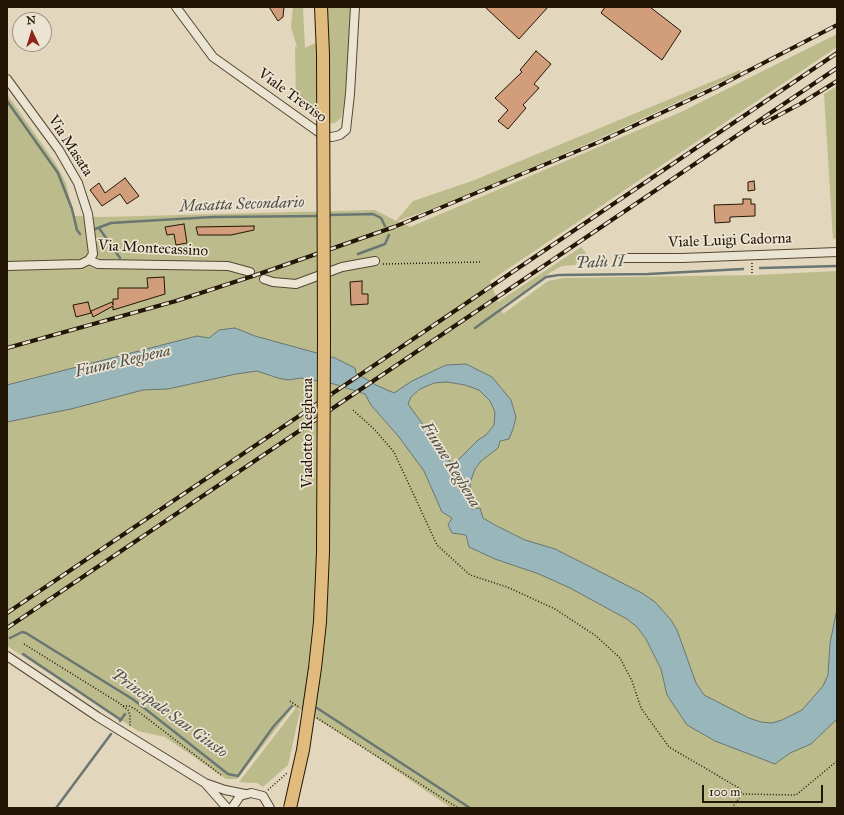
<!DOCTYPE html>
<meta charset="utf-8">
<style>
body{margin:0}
#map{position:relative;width:844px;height:815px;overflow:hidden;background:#e2d6bc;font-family:"IM FELL Great Primer",serif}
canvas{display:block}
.frame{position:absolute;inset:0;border:8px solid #241605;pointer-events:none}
.north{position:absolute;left:12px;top:12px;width:40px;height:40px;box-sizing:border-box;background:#ece4d3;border:1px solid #9c9281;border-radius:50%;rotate:356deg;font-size:11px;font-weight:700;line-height:16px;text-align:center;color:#241605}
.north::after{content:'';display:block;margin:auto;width:14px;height:18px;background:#8f2418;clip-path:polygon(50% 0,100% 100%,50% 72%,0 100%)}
.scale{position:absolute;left:702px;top:785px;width:121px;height:18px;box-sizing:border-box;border:2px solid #241605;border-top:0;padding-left:5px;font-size:12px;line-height:14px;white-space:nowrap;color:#241605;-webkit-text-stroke:3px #ece4d3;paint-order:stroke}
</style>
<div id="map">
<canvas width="844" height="815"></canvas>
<div class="frame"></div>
<div class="north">N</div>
<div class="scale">100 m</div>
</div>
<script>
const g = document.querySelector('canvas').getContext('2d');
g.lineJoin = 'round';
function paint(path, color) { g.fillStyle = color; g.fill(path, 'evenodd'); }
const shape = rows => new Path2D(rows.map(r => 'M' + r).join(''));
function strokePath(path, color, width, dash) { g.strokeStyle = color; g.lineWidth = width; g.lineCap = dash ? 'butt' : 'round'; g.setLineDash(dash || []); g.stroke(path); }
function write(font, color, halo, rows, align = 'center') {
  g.font = font + ' "IM FELL Great Primer",serif'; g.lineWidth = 3.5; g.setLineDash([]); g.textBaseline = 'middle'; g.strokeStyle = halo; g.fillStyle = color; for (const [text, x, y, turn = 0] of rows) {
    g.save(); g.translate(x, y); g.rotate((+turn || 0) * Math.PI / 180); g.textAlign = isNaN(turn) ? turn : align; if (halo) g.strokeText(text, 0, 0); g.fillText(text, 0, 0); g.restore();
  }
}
paint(shape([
 [293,7,303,7,305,48,326,38,328,7,351,7,345,100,341,118,335,123,324,124,296,105,295,47,297,47,291,27],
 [837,34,837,47,490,281,498,302,581,247,586,253,575,265,562,266,551,272,501,307,503,314,548,281,563,278,757,275,837,271,837,808,451,808,366,750,315,718,297,708,300,711,288,765,263,787,257,783,239,782,296,708,293,707,237,779,226,779,165,737,138,731,7,646,7,94,56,164,66,183,74,216,102,217,375,210,396,221,413,201,472,181,740,70,740,73,598,139,456,200,398,221,410,227,681,112],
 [837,86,837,238,833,239,824,94]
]), '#bcbb8b');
const water = shape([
 [235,328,255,336,335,358,355,368,356,373,376,385,394,393,412,381,446,365,466,364,492,377,511,400,516,417,513,429,509,439,500,441,498,448,481,461,475,469,470,483,472,509,480,508,483,518,495,525,525,540,555,549,642,593,655,602,671,620,677,630,696,683,704,695,749,718,761,722,772,723,782,720,802,710,823,686,828,675,830,643,837,609,837,719,811,744,790,753,775,764,715,741,687,725,667,695,661,669,646,639,637,627,627,619,570,588,539,574,495,559,469,547,466,535,452,533,448,525,452,518,442,512,424,471,399,437,371,405,365,394,334,384,301,378,288,380,278,378,257,371,236,374,168,389,143,390,71,409,7,422,7,385,197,336,209,338,219,330,235,328],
 [447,382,465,385,479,390,490,401,495,412,494,425,486,435,478,440,457,461,450,462,408,404,411,397,420,389,434,383,447,382]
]);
paint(water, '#99b6bb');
strokePath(water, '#6a7672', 1);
strokePath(shape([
 [7,101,58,173,72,209,77,230,80,234],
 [327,215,373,214,381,218,385,226],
 [99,228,120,258],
 [95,229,111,223,143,221,213,217,320,216],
 [358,254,385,244,389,235],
 [760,268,837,266],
 [475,328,546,277,559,275,648,274,743,269],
 [10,638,22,632,26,633,134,700,228,774,238,776,273,727,292,706],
 [23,654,121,720],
 [317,708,470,808],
 [120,721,125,714],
 [56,808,111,734]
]), '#6a7672', 2.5);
const building = shape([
 [269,7,284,7,283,17,278,21,269,7],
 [485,7,548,7,519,39,485,7],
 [605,7,650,7,681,31,662,60,601,13,605,7],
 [536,51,551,64,534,84,539,88,523,105,526,108,508,129,498,121,508,110,495,98,522,72,520,70,536,51],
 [125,178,139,196,127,204,120,194,102,206,90,190,99,183,105,193,125,178],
 [754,181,755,190,748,191,748,182,754,181],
 [743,199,751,199,751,204,755,204,755,216,730,217,730,222,715,223,714,205,743,204,743,199],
 [184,224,187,243,176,245,174,234,167,235,165,227,184,224],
 [254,226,254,230,231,235,198,235,196,227,254,226],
 [164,277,165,294,113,310,113,306,93,317,91,311,112,302,113,305,113,299,118,299,118,288,148,288,147,278,164,277],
 [362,281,362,294,368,294,368,304,351,305,350,282,362,281],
 [88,302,91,313,76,317,73,305,88,302]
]);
paint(building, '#d19d7b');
strokePath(building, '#241605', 1);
strokePath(shape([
 [250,272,264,279]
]), '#bcb097', 8, [8, 4]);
const minor = shape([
 [176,7,213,57,324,136,332,137,340,135,346,130,350,94,355,7],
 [7,79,59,150,78,183,88,214,93,254,89,260,81,264,7,266],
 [624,258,682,258,837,252],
 [89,260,98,264,228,266,250,272],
 [264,279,273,282,296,284,342,267,375,261],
 [7,656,98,717,205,783],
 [227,808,205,783,225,790,245,794],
 [232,808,240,796,251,793,263,796,270,808]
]);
const highway = shape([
 [321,7,323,54]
]);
strokePath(minor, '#544633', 10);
strokePath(highway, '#241605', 14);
strokePath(shape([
 [752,263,752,273],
 [383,264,482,262],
 [353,410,374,429,394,452,437,545,470,575,507,587,555,609,596,636,620,658,632,681,641,708,669,747,739,788,742,794],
 [24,644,119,703,128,710,130,715,130,727],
 [290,701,300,708],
 [123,706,129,706,135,709,221,775],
 [317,718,458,808],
 [268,790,287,773],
 [732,808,742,794,796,795,837,761]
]), '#241605', 1.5, [1, 2]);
strokePath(minor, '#ece4d3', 8);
strokePath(highway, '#e1bb7e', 12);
const rail = shape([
 [764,123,800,104,837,81],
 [7,348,176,301,253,276,394,227,599,142,717,87,837,25],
 [7,613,837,53],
 [7,628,837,68]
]);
strokePath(rail, '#241605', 4);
strokePath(rail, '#ece4d3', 2.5, [8]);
const highwayBridge = shape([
 [290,808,303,750,315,668,320,622,323,552,324,339,323,54]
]);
strokePath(highwayBridge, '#241605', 14, []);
strokePath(highwayBridge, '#e1bb7e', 12);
write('15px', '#241605', '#ece4d3', [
 ["Viale Treviso",292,96,36],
 ["Via Masata",70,146,57],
 ["Viale Luigi Cadorna",730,241,-2],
 ["Via Montecassino",153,249,3],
 ["Viadotto Reghena",308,433,-90]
]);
write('italic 16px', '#4d4e45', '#ece4d3', [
 ["Masatta Secondario",242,205,-2],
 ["Palù II",600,263,-2],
 ["Fiume Reghena",123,362,-13],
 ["Fiume Reghena",450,465,58],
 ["Principale San Giusto",169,714,36]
]);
</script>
